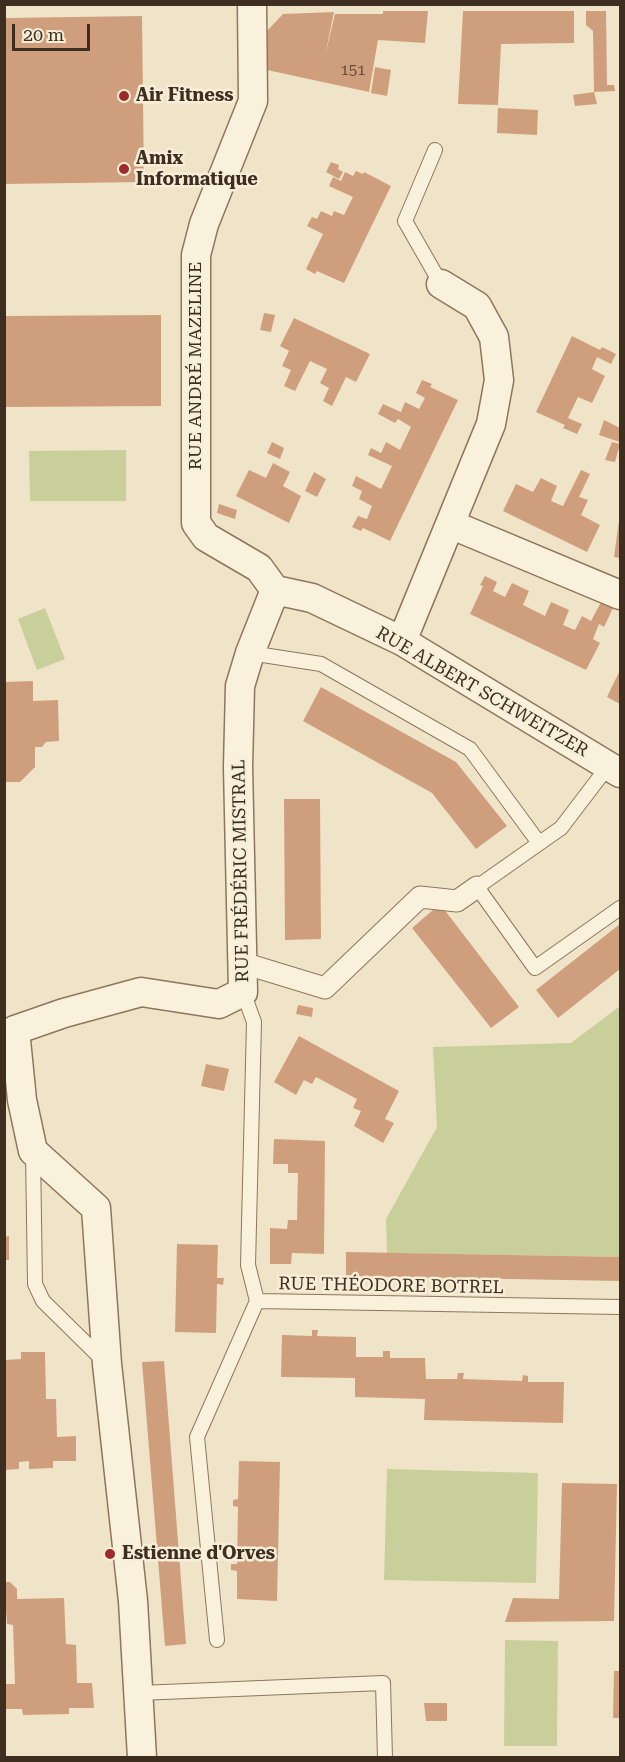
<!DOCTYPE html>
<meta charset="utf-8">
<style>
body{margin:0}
#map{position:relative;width:625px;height:1762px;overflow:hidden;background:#f0e4c8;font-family:"Roboto Serif",serif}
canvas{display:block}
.frame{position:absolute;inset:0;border:6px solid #3d2e20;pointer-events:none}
.scale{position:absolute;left:12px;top:24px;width:78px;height:27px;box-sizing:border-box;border:3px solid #3d2e20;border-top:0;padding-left:8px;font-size:18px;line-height:21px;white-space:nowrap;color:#3d2e20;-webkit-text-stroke:4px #f7eed8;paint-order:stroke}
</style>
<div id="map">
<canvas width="625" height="1762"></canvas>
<div class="frame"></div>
<div class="scale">20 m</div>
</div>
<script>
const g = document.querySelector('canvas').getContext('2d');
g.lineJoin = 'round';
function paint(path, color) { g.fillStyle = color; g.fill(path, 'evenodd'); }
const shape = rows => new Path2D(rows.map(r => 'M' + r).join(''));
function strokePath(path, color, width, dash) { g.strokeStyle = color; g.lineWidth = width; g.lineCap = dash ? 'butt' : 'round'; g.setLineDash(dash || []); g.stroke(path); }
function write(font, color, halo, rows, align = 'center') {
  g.font = font + ' "Roboto Serif",serif'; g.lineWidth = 5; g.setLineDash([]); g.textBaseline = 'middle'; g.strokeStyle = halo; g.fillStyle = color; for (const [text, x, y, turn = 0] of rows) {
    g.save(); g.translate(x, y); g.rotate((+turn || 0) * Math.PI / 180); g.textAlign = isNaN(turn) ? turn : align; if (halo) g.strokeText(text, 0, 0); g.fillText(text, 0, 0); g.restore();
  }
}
paint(shape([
 [126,450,126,501,30,501,29,451],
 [45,608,65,659,37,670,18,619],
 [620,1006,620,1257,387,1253,386,1219,437,1127,433,1047,571,1043],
 [387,1469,538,1473,536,1583,384,1580],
 [505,1640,558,1641,557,1746,504,1746]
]), '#c9cf9b');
paint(shape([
 [383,11,428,11,425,43,378,40,369,92,267,70,266,32,283,14,334,12,325,56,335,14,383,14],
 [463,11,574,11,574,43,501,44,498,105,458,104],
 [586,11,606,11,607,85,614,85,615,91,594,92,593,31,586,25],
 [142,16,144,182,4,184,4,18],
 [375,67,391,70,387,96,371,93],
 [594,92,597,104,575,106,573,95],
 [498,108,538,110,537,135,497,133],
 [331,162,339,165,338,169,343,172,339,179,326,172],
 [356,171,363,174,364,172,391,186,344,283,317,271,315,274,306,269,323,234,307,226,312,217,317,219,321,211,332,216,334,211,344,215,353,197,329,186,333,177,341,181,345,172,353,176],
 [264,313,275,315,271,332,260,330],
 [161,315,161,406,4,407,4,316],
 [294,318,370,354,356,382,346,377,332,406,323,401,329,388,320,383,327,369,310,361,295,391,284,386,291,370,282,366,289,351,280,346],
 [572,336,600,350,602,347,616,354,611,364,597,357,592,369,605,376,592,403,578,397,568,418,582,424,577,434,563,428,565,425,536,412],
 [422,380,432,384,430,387,458,400,390,541,363,528,361,531,352,527,358,516,367,519,372,506,359,499,362,491,352,486,356,476,381,489,392,466,368,455,371,448,381,453,386,442,400,450,411,427,398,419,395,423,378,414,383,404,401,412,405,402,419,409,425,398,416,393],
 [604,420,620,428,620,442,599,435],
 [272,442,284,448,280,459,267,453],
 [612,442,620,444,615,462,605,460],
 [273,463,290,472,283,486,301,496,289,523,236,496,249,470,266,478],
 [581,470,590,474,579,497,588,500,581,515,600,525,587,552,503,511,516,484,533,492,541,478,557,486,551,501,563,506],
 [314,472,326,479,317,497,305,491],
 [219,504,237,510,235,519,217,513],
 [619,521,620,521,620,558,614,557],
 [485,576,497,582,493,591,505,597,512,583,529,591,523,605,545,616,551,602,569,610,563,625,575,630,582,616,591,621,601,602,613,608,604,627,599,624,593,639,600,643,586,670,470,614,483,586,480,585],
 [620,670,620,704,607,697],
 [33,681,33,701,58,700,59,741,46,742,42,747,35,747,35,767,20,782,4,782,4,682],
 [321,687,456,762,507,826,476,849,432,793,303,721],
 [284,799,320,799,321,939,285,940],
 [440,904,519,1007,491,1028,412,928],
 [620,924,620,969,558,1018,536,990],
 [298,1005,313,1008,312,1017,296,1014],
 [299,1036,399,1091,385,1119,394,1123,383,1143,354,1126,361,1111,353,1108,357,1099,316,1077,312,1084,304,1080,296,1095,274,1082],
 [206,1064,229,1069,224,1091,201,1086],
 [274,1139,325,1141,324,1254,292,1253,291,1264,270,1264,270,1228,287,1229,288,1220,297,1220,298,1173,288,1173,288,1164,273,1164],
 [9,1236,9,1260,4,1260,4,1237],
 [177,1244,218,1245,217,1278,224,1278,223,1285,217,1284,216,1333,175,1332],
 [346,1252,620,1257,620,1281,346,1276],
 [312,1330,318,1330,317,1336,356,1337,356,1357,383,1357,383,1351,390,1351,390,1358,425,1358,426,1379,457,1379,458,1373,464,1373,463,1379,522,1381,523,1375,528,1376,528,1382,564,1382,563,1423,424,1420,425,1399,355,1397,355,1378,281,1377,282,1335,312,1336],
 [21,1352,45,1352,46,1399,56,1399,57,1437,76,1436,76,1461,53,1461,53,1468,29,1469,29,1461,19,1462,19,1469,4,1470,4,1360,21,1359],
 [164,1361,186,1644,165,1646,142,1362],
 [239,1461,280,1462,277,1601,237,1599,237,1571,231,1570,231,1564,237,1564,238,1507,233,1506,233,1500,238,1499],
 [562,1483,617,1484,614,1621,505,1622,513,1598,559,1599],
 [4,1582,10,1582,17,1589,17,1599,64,1598,66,1644,76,1645,77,1683,92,1683,94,1708,69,1708,69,1714,23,1715,22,1709,4,1709,4,1684,15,1684,13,1625,7,1624],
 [614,1671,620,1671,620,1718,613,1718],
 [424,1703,447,1703,447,1721,426,1721]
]), '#cf9f7d');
const service = shape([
 [435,150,405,221,441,284],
 [250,653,321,664,470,749,539,843],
 [609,765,561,828,477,887,535,968,620,908],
 [243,992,254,1022,248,1265,257,1301,620,1307],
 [33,1153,35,1284,43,1301,105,1362],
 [217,1640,197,1437,257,1301],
 [139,1693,383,1683,385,1758]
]);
const pedestrian = shape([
 [243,963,325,988,420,897,457,901,477,887]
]);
const minor = shape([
 [252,4,253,101,204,224,196,255,196,523,206,537,259,568,275,590],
 [450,524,620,595],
 [275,590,312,598,402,641,620,773],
 [402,641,491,424,499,380,494,337,477,306,441,284],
 [15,1030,22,1100,33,1151,96,1208,107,1364,133,1601,142,1758],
 [15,1030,64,1013,141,992,219,1004,243,992,238,767,240,686,250,653,275,590]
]);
strokePath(service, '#8d765c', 16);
strokePath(pedestrian, '#8d765c', 23);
strokePath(minor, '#8d765c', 31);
strokePath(service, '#faf1dc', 14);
strokePath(pedestrian, '#faf1dc', 21);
strokePath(minor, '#faf1dc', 28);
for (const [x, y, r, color] of [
 [124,96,6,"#9e2a2b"],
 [124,169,6,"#9e2a2b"],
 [110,1554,6,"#9e2a2b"]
]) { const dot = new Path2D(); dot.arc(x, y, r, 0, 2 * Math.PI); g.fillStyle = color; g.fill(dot); strokePath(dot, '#f7eed8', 2); }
write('15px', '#624a37', null, [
 ["151",353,71]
]);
write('bold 18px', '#3d2e20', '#f7eed8', [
 ["Air Fitness",136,96],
 ["Amix",136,159],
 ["Informatique",136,180],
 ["Estienne d'Orves",122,1554]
], 'left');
write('18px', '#3d2e20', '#f7eed8', [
 ["RUE ANDRÉ MAZELINE",196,366,-90],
 ["RUE ALBERT SCHWEITZER",482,692,30],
 ["RUE FRÉDÉRIC MISTRAL",241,871,-91],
 ["RUE THÉODORE BOTREL",391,1286,1]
]);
</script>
